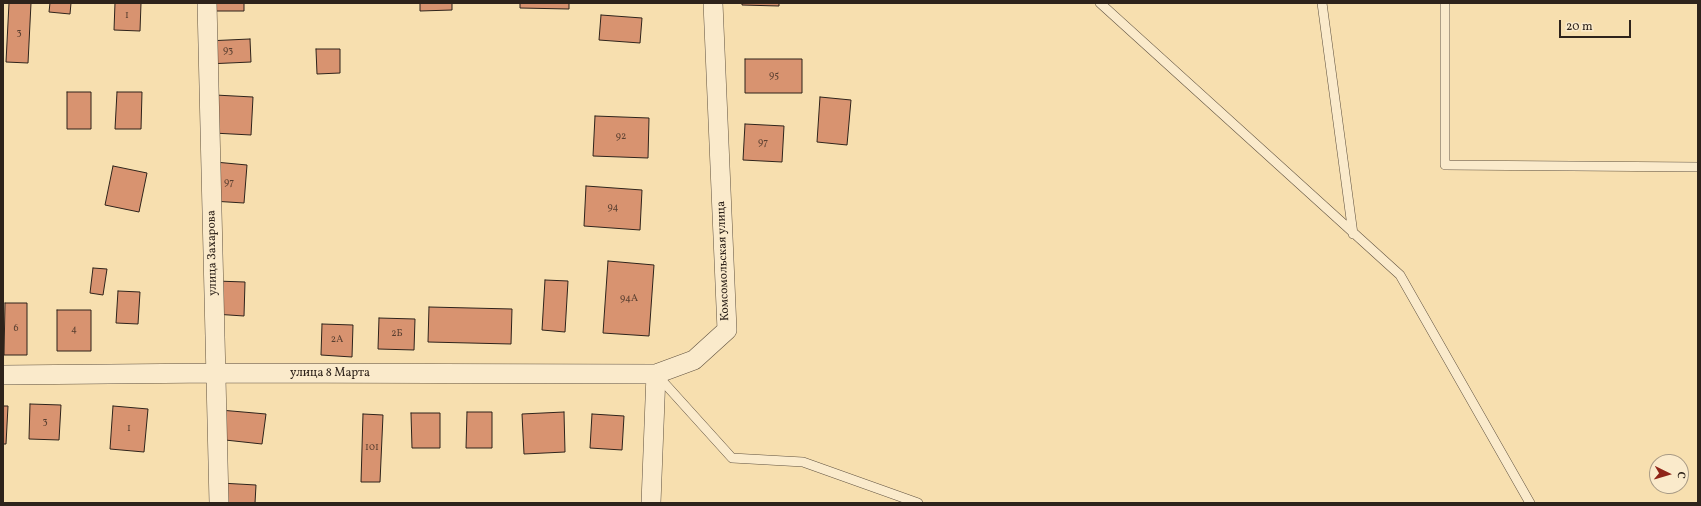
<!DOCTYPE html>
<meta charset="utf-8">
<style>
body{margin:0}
#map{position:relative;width:1701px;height:506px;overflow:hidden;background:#f7dfaf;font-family:Vollkorn,serif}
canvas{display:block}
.frame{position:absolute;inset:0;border:4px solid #2e231b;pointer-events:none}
.north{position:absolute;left:1649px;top:454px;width:40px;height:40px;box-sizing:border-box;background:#faeacb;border:1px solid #a89a85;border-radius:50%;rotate:95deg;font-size:11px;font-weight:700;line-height:16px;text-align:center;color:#2e231b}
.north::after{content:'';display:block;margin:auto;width:14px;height:18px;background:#8f2418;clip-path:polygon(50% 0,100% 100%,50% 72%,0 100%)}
.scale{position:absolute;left:1559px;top:20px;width:72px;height:18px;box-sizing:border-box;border:2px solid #2e231b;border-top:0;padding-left:5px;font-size:12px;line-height:14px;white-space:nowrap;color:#2e231b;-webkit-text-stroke:3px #faeacb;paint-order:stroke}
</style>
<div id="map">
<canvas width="1701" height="506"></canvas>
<div class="frame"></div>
<div class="north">С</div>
<div class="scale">20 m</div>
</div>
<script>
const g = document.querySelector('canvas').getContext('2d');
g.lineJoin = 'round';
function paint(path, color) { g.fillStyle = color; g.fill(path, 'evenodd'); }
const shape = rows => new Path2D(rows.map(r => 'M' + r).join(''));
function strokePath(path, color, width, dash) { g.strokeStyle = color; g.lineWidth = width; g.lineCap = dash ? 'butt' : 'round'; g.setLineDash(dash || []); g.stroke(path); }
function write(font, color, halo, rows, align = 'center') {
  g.font = font + ' Vollkorn,serif'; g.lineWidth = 4; g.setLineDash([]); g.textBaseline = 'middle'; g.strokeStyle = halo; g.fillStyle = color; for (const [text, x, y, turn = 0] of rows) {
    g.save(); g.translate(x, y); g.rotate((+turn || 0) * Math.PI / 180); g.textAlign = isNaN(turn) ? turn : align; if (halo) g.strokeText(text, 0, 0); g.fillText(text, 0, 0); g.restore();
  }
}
const building = shape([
 [9,3,31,3,28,63,6,62,9,3],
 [50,3,71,3,70,14,49,12,50,3],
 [115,3,141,3,140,31,114,30,115,3],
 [203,3,244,3,244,11,203,11,203,3],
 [420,3,452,3,452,10,420,11,420,3],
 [520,3,569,3,569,9,520,8,520,3],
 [742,3,779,3,779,6,742,5,742,3],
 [601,15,642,18,640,43,599,40,601,15],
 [250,39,251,62,207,64,206,41,250,39],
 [316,49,340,49,340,73,317,74,316,49],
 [745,59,802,59,802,93,745,93,745,59],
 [67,92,91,92,91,129,67,129,67,92],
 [117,92,142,92,141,129,115,129,117,92],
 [215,95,253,97,251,135,213,133,215,95],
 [820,97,851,100,847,145,817,142,820,97],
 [595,116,649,118,648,158,593,156,595,116],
 [745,124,784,126,782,162,743,160,745,124],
 [215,162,247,165,244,203,212,201,215,162],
 [113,166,147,173,139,212,105,205,113,166],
 [586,186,642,190,640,230,584,226,586,186],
 [608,261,654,265,649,336,603,333,608,261],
 [93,268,107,269,103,295,90,293,93,268],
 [545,280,568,281,565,332,542,330,545,280],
 [216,281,245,282,244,316,214,314,216,281],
 [118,291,140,292,138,324,116,323,118,291],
 [5,303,27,303,27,355,4,355,5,303],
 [429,307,512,309,511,344,428,342,429,307],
 [57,310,91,310,91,351,57,351,57,310],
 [379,318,415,319,414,350,378,349,379,318],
 [322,324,353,325,352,357,321,355,322,324],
 [30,404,61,405,59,440,29,439,30,404],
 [3,406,8,406,6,444,3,444,3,406],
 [113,406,148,409,144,452,110,449,113,406],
 [220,410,266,414,262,444,216,439,220,410],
 [467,412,492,412,492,448,466,448,467,412],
 [564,412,565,452,524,454,522,414,564,412],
 [411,413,440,413,440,448,412,448,411,413],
 [363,414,383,415,380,482,361,482,363,414],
 [592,414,624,416,622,450,590,448,592,414],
 [220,483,256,485,255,503,219,503,220,483]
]);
paint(building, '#d89370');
strokePath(building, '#2e231b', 1);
const lane = shape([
 [1100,3,1400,275,1530,503],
 [1322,3,1353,234],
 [1445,3,1445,165,1698,167],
 [657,375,732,458,803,462,918,503]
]);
const street = shape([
 [207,3,219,503],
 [3,375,216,373,656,374],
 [651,503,656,374,694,360,727,330,713,3]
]);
strokePath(lane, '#605240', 10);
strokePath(street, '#605240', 20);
strokePath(lane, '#faeacb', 9);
strokePath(street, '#faeacb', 19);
write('10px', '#583f30', null, [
 ["1",127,16],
 ["3",19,33],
 ["93",228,51],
 ["95",774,76],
 ["92",621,137],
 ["97",763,143],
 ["97",229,183],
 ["94",613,208],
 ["94А",629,299],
 ["6",16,329],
 ["4",74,330],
 ["2Б",397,334],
 ["2А",337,340],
 ["3",45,422],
 ["1",129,429],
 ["101",372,448]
]);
write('12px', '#2e231b', '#faeacb', [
 ["улица Захарова",213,253,-91],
 ["Комсомольская улица",724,261,-92],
 ["улица 8 Марта",330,374]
]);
</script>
